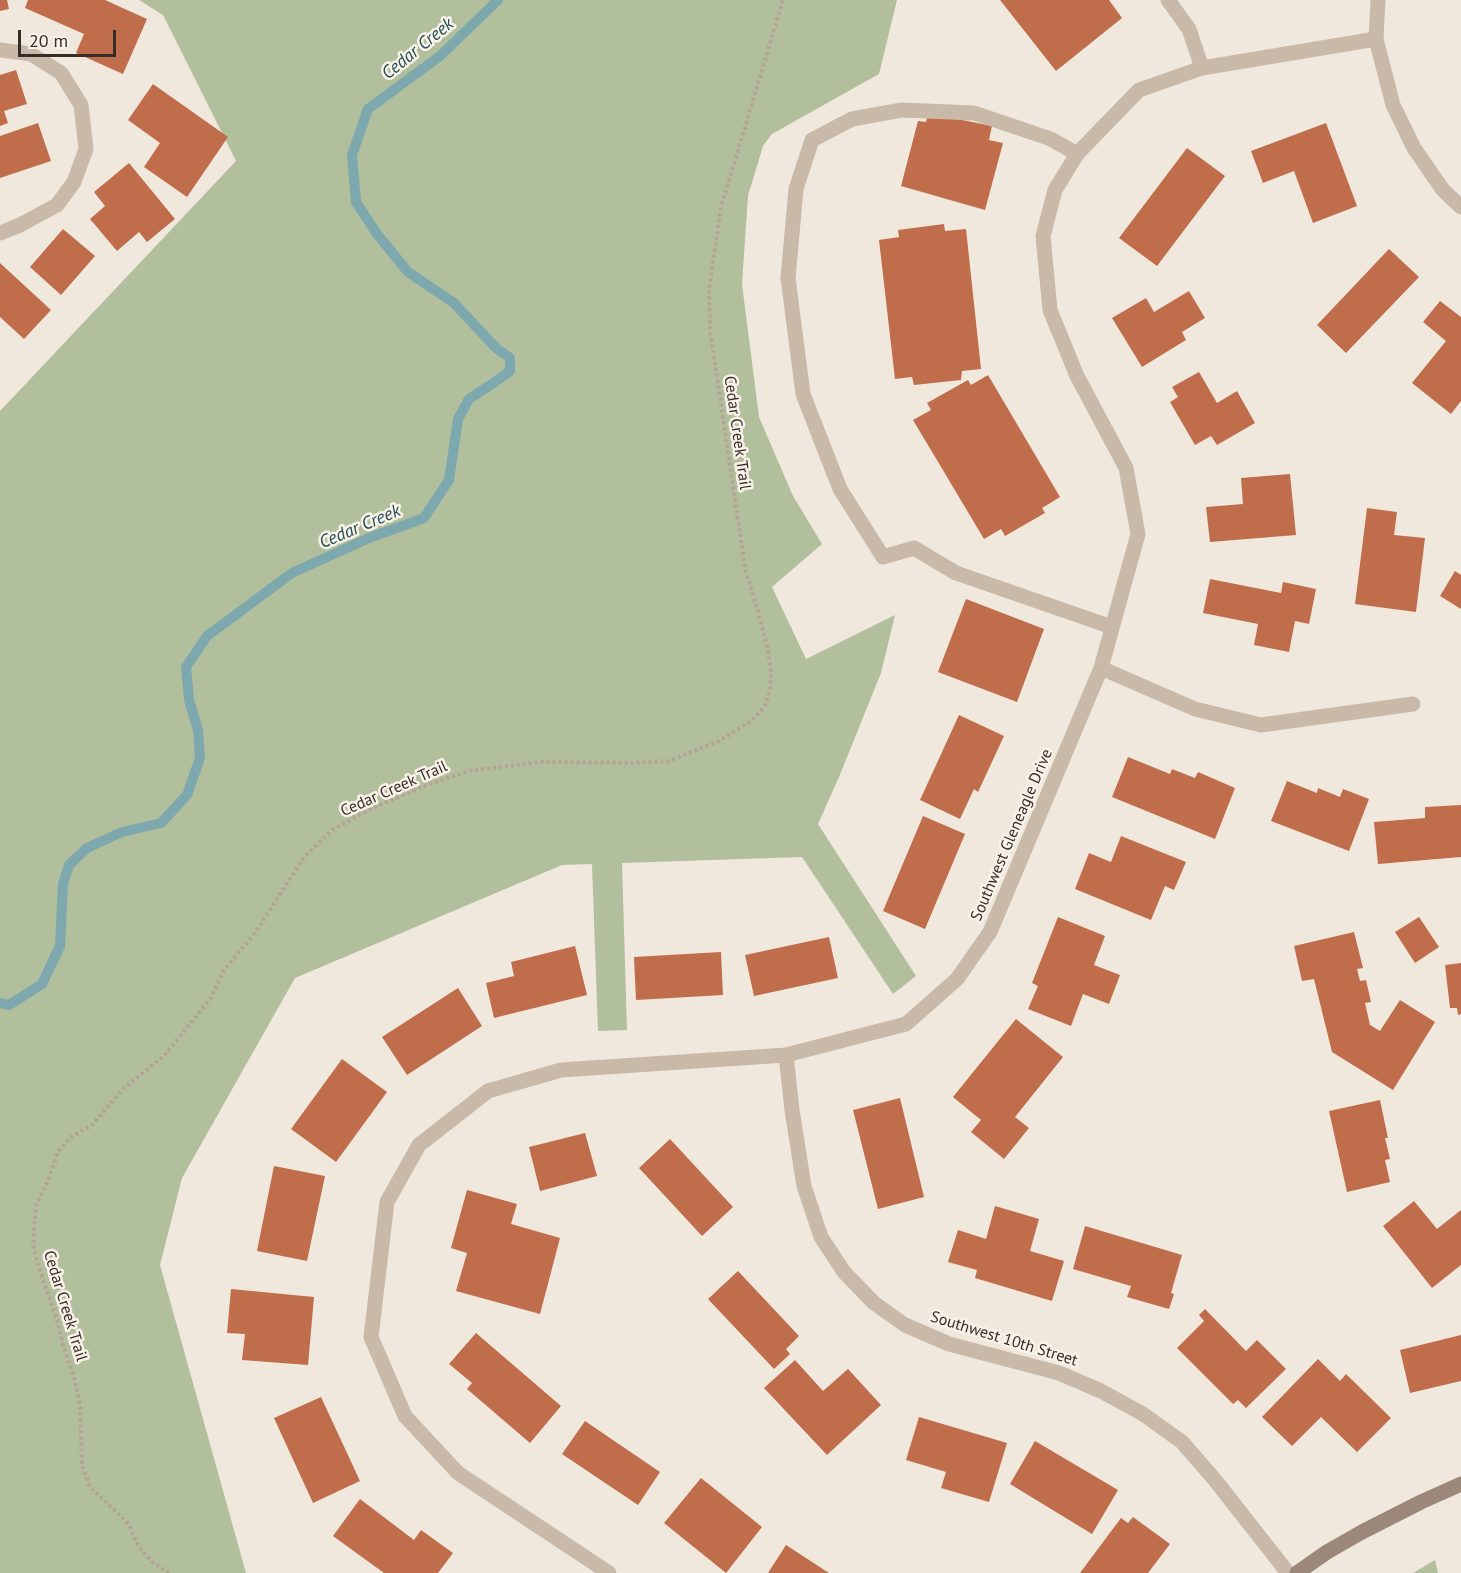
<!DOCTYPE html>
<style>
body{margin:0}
#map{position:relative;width:1461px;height:1573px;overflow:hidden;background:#f1e8dd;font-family:"PT Sans",sans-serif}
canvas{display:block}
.scale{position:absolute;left:18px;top:30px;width:98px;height:27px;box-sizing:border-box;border:3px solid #362d29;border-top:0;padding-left:8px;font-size:18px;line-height:21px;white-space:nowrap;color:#362d29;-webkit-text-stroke:4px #f9f2e9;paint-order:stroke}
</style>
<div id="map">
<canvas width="1461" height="1573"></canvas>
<div class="scale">20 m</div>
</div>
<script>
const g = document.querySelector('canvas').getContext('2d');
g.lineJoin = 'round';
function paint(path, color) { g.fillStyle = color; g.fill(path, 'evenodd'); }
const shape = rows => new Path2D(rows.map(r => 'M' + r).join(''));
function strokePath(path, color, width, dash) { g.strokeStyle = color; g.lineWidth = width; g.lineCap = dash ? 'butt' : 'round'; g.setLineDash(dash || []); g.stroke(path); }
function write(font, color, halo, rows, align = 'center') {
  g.font = font + ' "PT Sans",sans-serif'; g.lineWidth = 5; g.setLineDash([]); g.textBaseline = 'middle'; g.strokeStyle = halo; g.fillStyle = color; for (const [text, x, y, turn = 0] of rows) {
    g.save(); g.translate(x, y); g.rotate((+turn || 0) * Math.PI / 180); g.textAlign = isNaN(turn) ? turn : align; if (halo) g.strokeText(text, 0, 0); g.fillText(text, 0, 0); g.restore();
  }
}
paint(shape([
 [139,0,897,0,879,74,772,134,763,146,748,196,742,284,759,417,793,496,822,544,772,587,806,659,895,615,881,673,839,777,818,824,916,976,893,994,802,857,622,863,627,1030,598,1031,592,864,562,865,295,978,182,1178,160,1265,246,1573,0,1573,0,411,236,161,163,15],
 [1435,1560,1438,1573,1413,1573]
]), '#b2bf9d');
strokePath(shape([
 [0,1003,9,1005,42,984,60,946,63,884,69,865,87,848,122,832,161,823,187,795,200,758,198,730,189,700,186,667,207,636,292,573,369,538,424,518,449,480,458,419,469,399,495,382,510,371,510,358,496,348,454,303,408,272,377,234,356,202,352,155,368,109,440,56,498,0]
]), '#7da8ad', 10);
paint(shape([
 [0,0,7,0,9,9,0,11],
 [28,0,105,0,147,19,123,74,76,53,84,34,25,8],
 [1000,0,1109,0,1122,18,1056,71],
 [16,70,27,104,4,111,8,123,0,126,0,75],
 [153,84,228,137,187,197,144,167,160,143,128,120],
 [928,113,992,126,989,140,1003,143,985,210,901,186,918,121,926,122],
 [38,123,51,161,0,178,0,136],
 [1326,123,1357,206,1313,223,1294,171,1263,183,1251,151],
 [1187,148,1225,176,1157,266,1119,238],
 [129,163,175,219,147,242,139,232,117,251,90,219,105,206,94,192],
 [944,224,945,231,966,229,981,369,962,371,961,380,914,385,912,377,895,379,879,240,899,237,898,230],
 [63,229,95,256,61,295,30,267],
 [1389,249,1419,277,1346,353,1317,325],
 [0,263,51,310,24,339,0,317],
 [1189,291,1205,318,1182,332,1186,340,1142,367,1112,318,1146,298,1154,312],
 [1440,301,1461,317,1461,401,1451,414,1412,383,1446,341,1423,322],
 [1199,372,1217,403,1237,391,1255,423,1217,445,1211,436,1195,445,1170,402,1178,397,1172,387],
 [988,375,1060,497,1042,508,1045,513,1005,536,1001,529,984,539,913,420,931,410,927,403,968,380,971,385],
 [1290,474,1296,535,1210,542,1206,507,1243,504,1241,478],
 [1367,508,1397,512,1394,535,1425,538,1416,612,1355,604],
 [1455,571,1461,575,1461,609,1440,596],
 [1210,579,1281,593,1283,582,1316,589,1309,624,1295,621,1289,652,1254,645,1258,624,1203,613],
 [966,599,1044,629,1017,702,938,672],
 [959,715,1004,736,978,792,974,789,960,819,920,800],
 [1128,757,1170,774,1172,769,1195,778,1198,772,1235,788,1215,839,1112,797],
 [1287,781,1317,793,1318,788,1340,797,1343,789,1369,799,1349,851,1271,821],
 [1461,805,1461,857,1378,864,1374,822,1425,818,1425,807],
 [923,816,965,834,925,929,883,911],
 [1121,836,1186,862,1174,890,1165,886,1151,920,1075,889,1089,853,1111,862],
 [1058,917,1105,936,1094,965,1120,975,1109,1004,1083,994,1071,1026,1028,1009,1038,986,1032,983],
 [1419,917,1439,947,1415,963,1395,932],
 [1354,932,1363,968,1357,969,1360,981,1366,980,1371,1002,1365,1003,1370,1025,1380,1031,1400,1000,1435,1022,1393,1090,1332,1052,1314,979,1302,981,1294,946],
 [829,937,838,978,754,996,745,955],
 [575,946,587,995,494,1018,486,983,514,976,511,962],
 [721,952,723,995,636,1000,634,957],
 [1461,963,1461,1014,1458,1015,1457,1008,1450,1008,1445,965],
 [458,988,482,1026,407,1075,382,1037],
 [1016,1019,1063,1057,1015,1117,1029,1128,1004,1159,971,1132,981,1120,953,1097],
 [342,1059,387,1092,336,1162,291,1129],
 [900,1098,924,1197,878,1209,853,1110],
 [1380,1100,1388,1138,1385,1138,1390,1159,1385,1160,1390,1182,1347,1192,1329,1111],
 [585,1133,597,1176,540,1191,529,1147],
 [670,1139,733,1207,702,1236,639,1168],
 [274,1166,325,1176,307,1261,257,1251],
 [467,1190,517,1204,511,1224,560,1238,540,1314,456,1291,467,1253,451,1248],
 [1414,1201,1437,1229,1461,1210,1461,1265,1432,1288,1383,1226],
 [995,1206,1039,1219,1030,1251,1064,1261,1052,1301,975,1278,977,1270,948,1262,958,1230,986,1239],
 [1085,1226,1182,1255,1171,1293,1174,1294,1169,1309,1127,1297,1131,1286,1073,1269],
 [738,1271,799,1336,786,1349,790,1354,774,1369,708,1299],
 [231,1289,314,1297,308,1365,242,1360,245,1334,227,1333],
 [1205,1309,1246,1351,1257,1340,1286,1369,1246,1408,1238,1400,1233,1404,1177,1348,1204,1321,1199,1315],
 [476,1333,561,1406,530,1443,467,1389,472,1383,449,1364],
 [1461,1335,1461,1381,1410,1393,1400,1350],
 [1318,1359,1340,1381,1346,1374,1391,1418,1357,1452,1321,1417,1292,1446,1262,1417],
 [795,1360,823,1391,848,1369,881,1405,827,1455,764,1388],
 [321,1397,360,1481,313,1503,274,1418],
 [919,1417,1007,1443,989,1502,941,1488,946,1472,906,1460],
 [585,1421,660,1472,638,1505,562,1454],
 [1035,1441,1118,1490,1092,1534,1010,1484],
 [701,1478,762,1527,726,1573,664,1523],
 [360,1499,414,1540,421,1530,453,1553,438,1573,384,1573,333,1536],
 [1133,1517,1170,1544,1148,1573,1080,1573,1121,1518,1128,1523],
 [786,1545,829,1573,768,1573]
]), '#c06d4b');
strokePath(shape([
 [169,1573,152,1562,138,1546,129,1524,90,1487,82,1465,80,1405,74,1377,63,1345,58,1323,38,1266,33,1243,36,1206,46,1186,58,1152,71,1137,92,1125,124,1088,164,1056,211,998,224,970,255,933,304,857,332,830,369,810,419,788,468,771,541,762,633,763,669,761,719,741,751,721,765,706,770,690,771,670,768,650,759,615,745,568,710,329,709,290,721,207,783,0]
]), '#b4a393', 4, [3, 3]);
strokePath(shape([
 [1168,0,1189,29,1202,68],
 [0,50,31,54,61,73,81,105,86,149,74,182,57,205,20,225,0,233],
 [1077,154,1051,139,974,113,902,110,852,119,812,140,796,189,788,278,803,394,840,489,883,557,914,548,956,573,1112,627]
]), '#c9b9a9', 15);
strokePath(shape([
 [1378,0,1376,39,1393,105,1414,148,1443,190,1461,207],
 [1101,668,1195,709,1261,725,1413,704],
 [786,1055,792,1110,804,1186,821,1237,844,1272,874,1303,905,1325,949,1344,1059,1373,1101,1391,1143,1414,1182,1442,1215,1480,1288,1573],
 [609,1573,458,1473,405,1416,371,1337,387,1202,419,1145,488,1091,561,1070,786,1055,906,1024,957,979,990,932,1101,668,1138,534,1126,468,1077,376,1050,310,1043,236,1055,190,1077,154,1139,90,1202,68,1376,39]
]), '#c9b9a9', 15);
strokePath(shape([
 [1297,1573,1327,1552,1362,1532,1421,1502,1461,1484]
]), '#9c887a', 15);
write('16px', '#362d29', '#f9f2e9', [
 ["Cedar Creek Trail",737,433,82],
 ["Cedar Creek Trail",394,789,-24],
 ["Southwest Gleneagle Drive",1012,835,-67],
 ["Cedar Creek Trail",65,1306,73],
 ["Southwest 10th Street",1004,1339,17]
]);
write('italic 18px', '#204f56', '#f9f2e9', [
 ["Cedar Creek",418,49,-39],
 ["Cedar Creek",360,527,-23]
]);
</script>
